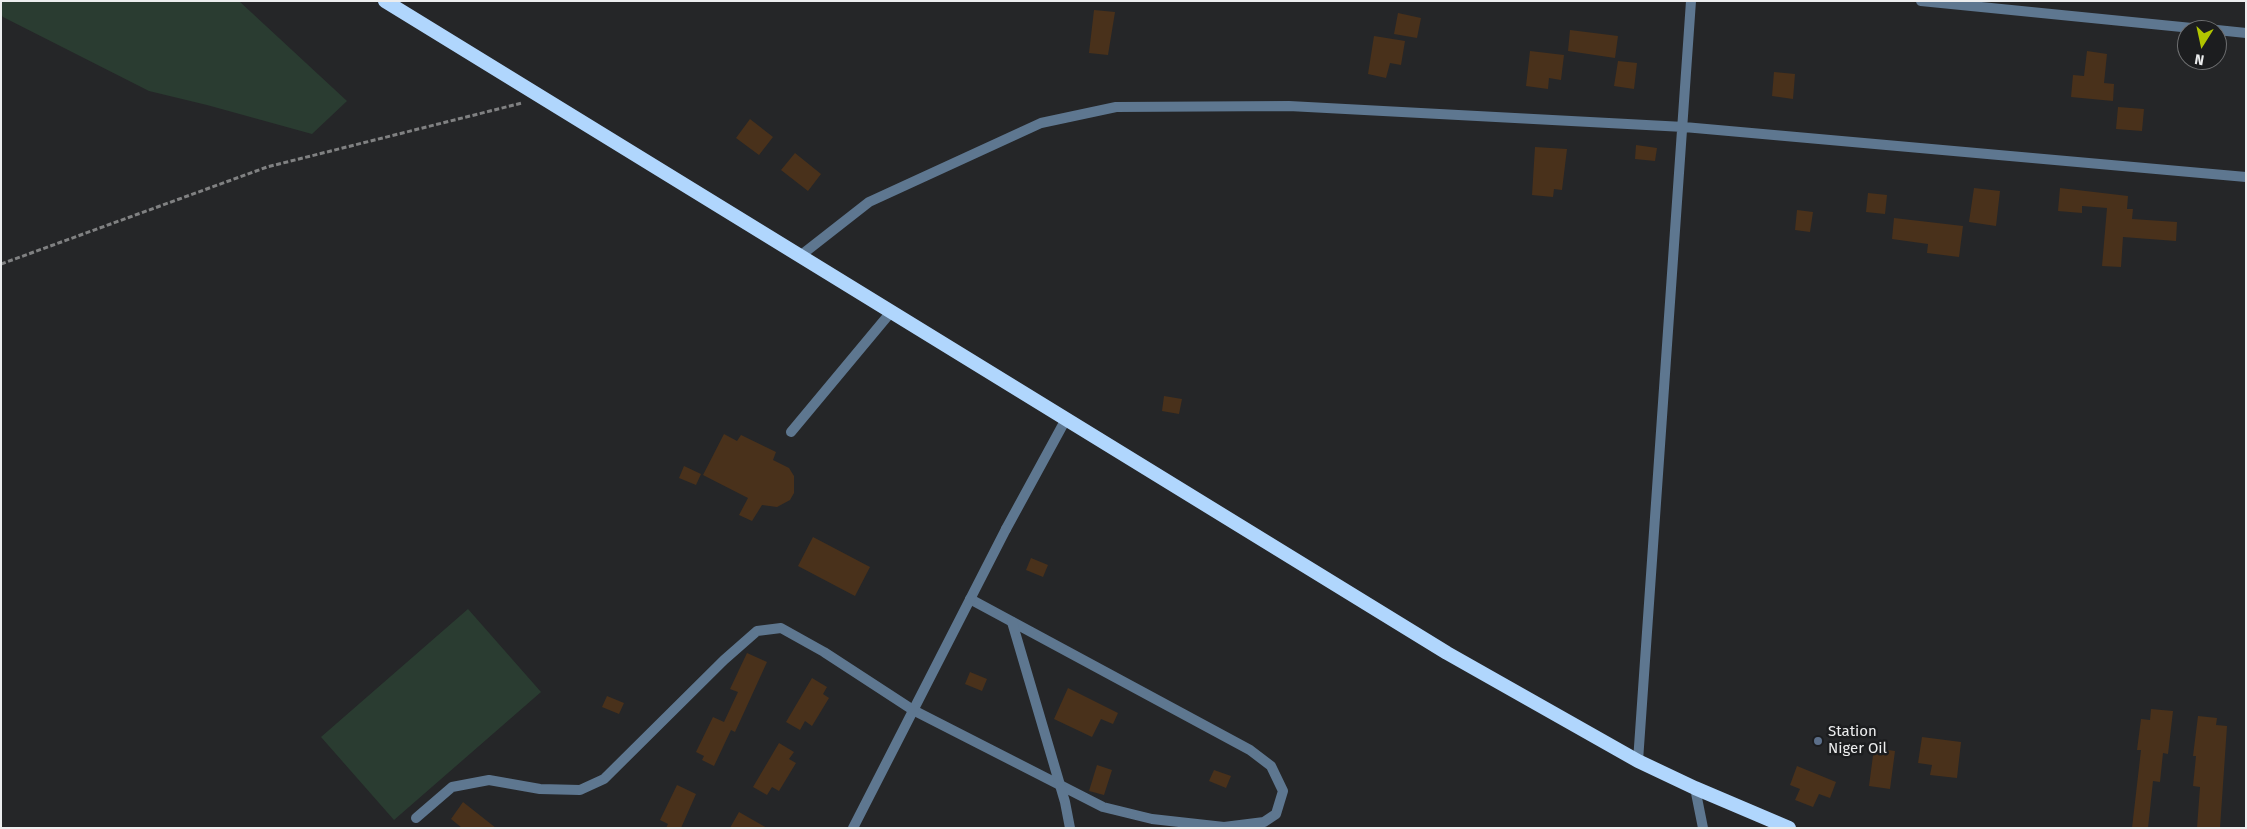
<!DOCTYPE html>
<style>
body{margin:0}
#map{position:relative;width:2247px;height:829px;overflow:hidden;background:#252628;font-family:"Fira Sans",sans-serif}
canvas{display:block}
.frame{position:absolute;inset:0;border:2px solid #ecedee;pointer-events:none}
.north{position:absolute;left:2177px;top:20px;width:50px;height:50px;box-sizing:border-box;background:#1c1d1f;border:1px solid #6f7072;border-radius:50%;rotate:190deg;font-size:14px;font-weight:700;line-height:20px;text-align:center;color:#ecedee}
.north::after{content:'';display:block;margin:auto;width:18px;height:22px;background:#b1c500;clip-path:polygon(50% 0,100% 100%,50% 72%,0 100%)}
</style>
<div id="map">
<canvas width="2247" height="829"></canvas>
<div class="frame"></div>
<div class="north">N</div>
</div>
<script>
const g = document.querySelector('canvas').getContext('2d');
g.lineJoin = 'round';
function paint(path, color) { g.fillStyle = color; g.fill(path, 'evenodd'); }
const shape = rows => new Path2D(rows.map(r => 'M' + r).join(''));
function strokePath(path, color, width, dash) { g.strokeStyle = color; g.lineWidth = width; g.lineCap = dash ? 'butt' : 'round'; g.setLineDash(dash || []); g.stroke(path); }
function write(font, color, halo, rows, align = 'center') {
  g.font = font + ' "Fira Sans",sans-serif'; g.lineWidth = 5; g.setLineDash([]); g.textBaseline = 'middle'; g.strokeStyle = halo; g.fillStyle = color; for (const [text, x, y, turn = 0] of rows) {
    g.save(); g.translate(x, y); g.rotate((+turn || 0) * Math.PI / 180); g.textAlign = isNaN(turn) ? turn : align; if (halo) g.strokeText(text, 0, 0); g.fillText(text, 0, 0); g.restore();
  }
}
paint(shape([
 [1,1,239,1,347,101,312,134,207,105,149,91,3,17,1,14],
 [468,609,541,692,394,820,321,737]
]), '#2a3c31');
paint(shape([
 [1094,10,1115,12,1108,55,1089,53],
 [1398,13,1421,18,1417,38,1394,34],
 [1570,30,1618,36,1615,58,1568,51],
 [1374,36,1405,41,1401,65,1390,63,1386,78,1368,74],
 [1530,51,1564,55,1561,80,1549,78,1548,89,1526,86],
 [2087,51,2107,54,2104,83,2114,84,2113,101,2071,97,2073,75,2084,76],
 [1618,61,1637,63,1634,89,1614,86],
 [1774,72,1795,74,1793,99,1772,96],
 [2118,107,2144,109,2142,131,2116,129],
 [750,119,773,137,759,155,736,138],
 [1636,145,1657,148,1655,161,1635,159],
 [1535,147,1567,149,1562,190,1554,189,1553,197,1532,195],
 [795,153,821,174,808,191,781,170],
 [1974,188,2000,191,1996,226,1969,222],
 [2060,188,2128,196,2127,209,2133,209,2132,219,2177,222,2176,241,2123,237,2121,267,2102,266,2107,208,2082,206,2082,213,2058,211],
 [1868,193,1887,195,1885,214,1866,212],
 [1797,210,1813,212,1810,232,1795,230],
 [1894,218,1963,226,1959,257,1927,253,1928,244,1892,239],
 [1164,396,1182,399,1179,414,1162,411],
 [724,434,737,441,741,435,776,452,773,460,789,468,794,476,794,493,790,500,777,507,762,505,752,521,739,515,748,498,703,475],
 [684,466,701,474,696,485,679,478],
 [813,537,870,567,855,596,798,566],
 [1031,558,1048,565,1043,577,1026,570],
 [747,653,767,662,735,732,731,730,714,766,702,760,704,756,696,752,713,717,724,722,738,692,730,689],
 [970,672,987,679,982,691,965,684],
 [812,678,827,687,823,694,829,698,812,726,805,721,800,730,786,722],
 [1068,688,1118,713,1113,724,1101,719,1092,737,1054,719],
 [607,696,624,703,619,714,602,707],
 [2151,709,2173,711,2168,754,2163,753,2160,782,2153,781,2148,828,2132,828,2141,750,2137,750,2141,719,2150,720],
 [2198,716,2217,718,2216,725,2227,726,2220,828,2197,828,2200,787,2193,786,2196,756,2193,756],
 [1922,737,1961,742,1957,778,1930,775,1932,765,1918,763],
 [779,743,794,752,789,759,796,763,779,791,772,787,767,795,753,787],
 [1874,748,1895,751,1890,789,1869,786],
 [1097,765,1112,770,1104,795,1089,791],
 [1797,766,1836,782,1830,798,1819,794,1813,807,1795,800,1800,789,1790,785],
 [1214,770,1231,776,1226,788,1209,781],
 [677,785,696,794,681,828,666,828,668,824,660,820],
 [463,802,496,828,462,828,451,819],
 [739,812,767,828,730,828]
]), '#49311b');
strokePath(shape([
 [1,264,267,167,522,103]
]), '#808182', 3, [5, 2.5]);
strokePath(shape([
 [791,432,891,312],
 [1006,529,1066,419],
 [416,818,452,787,489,780,540,789,580,790,604,779,724,660,757,631,781,628,824,652,913,710,1103,807,1152,819,1224,827,1264,822,1276,814,1283,791,1271,766,1250,750,970,599]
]), '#5e7790', 10);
strokePath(shape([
 [1921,1,2212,30],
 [2217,30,2246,33],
 [800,256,869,202,1041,123,1116,107,1289,106,1684,127,2246,177],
 [1012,622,1065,802,1070,828],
 [1638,761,1691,1],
 [1695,788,1703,828],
 [853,828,1006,529]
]), '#5e7790', 10);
strokePath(shape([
 [385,1,1447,653,1638,761,1695,788,1789,828]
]), '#b0d6fd', 14);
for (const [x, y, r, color] of [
 [1818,741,5,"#5c6f8a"]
]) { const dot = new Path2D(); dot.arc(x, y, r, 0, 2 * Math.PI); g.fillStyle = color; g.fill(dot); strokePath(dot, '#1c1d1f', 2); }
write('15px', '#ecedee', '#1c1d1f', [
 ["Station",1828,732],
 ["Niger Oil",1828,749]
], 'left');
</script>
